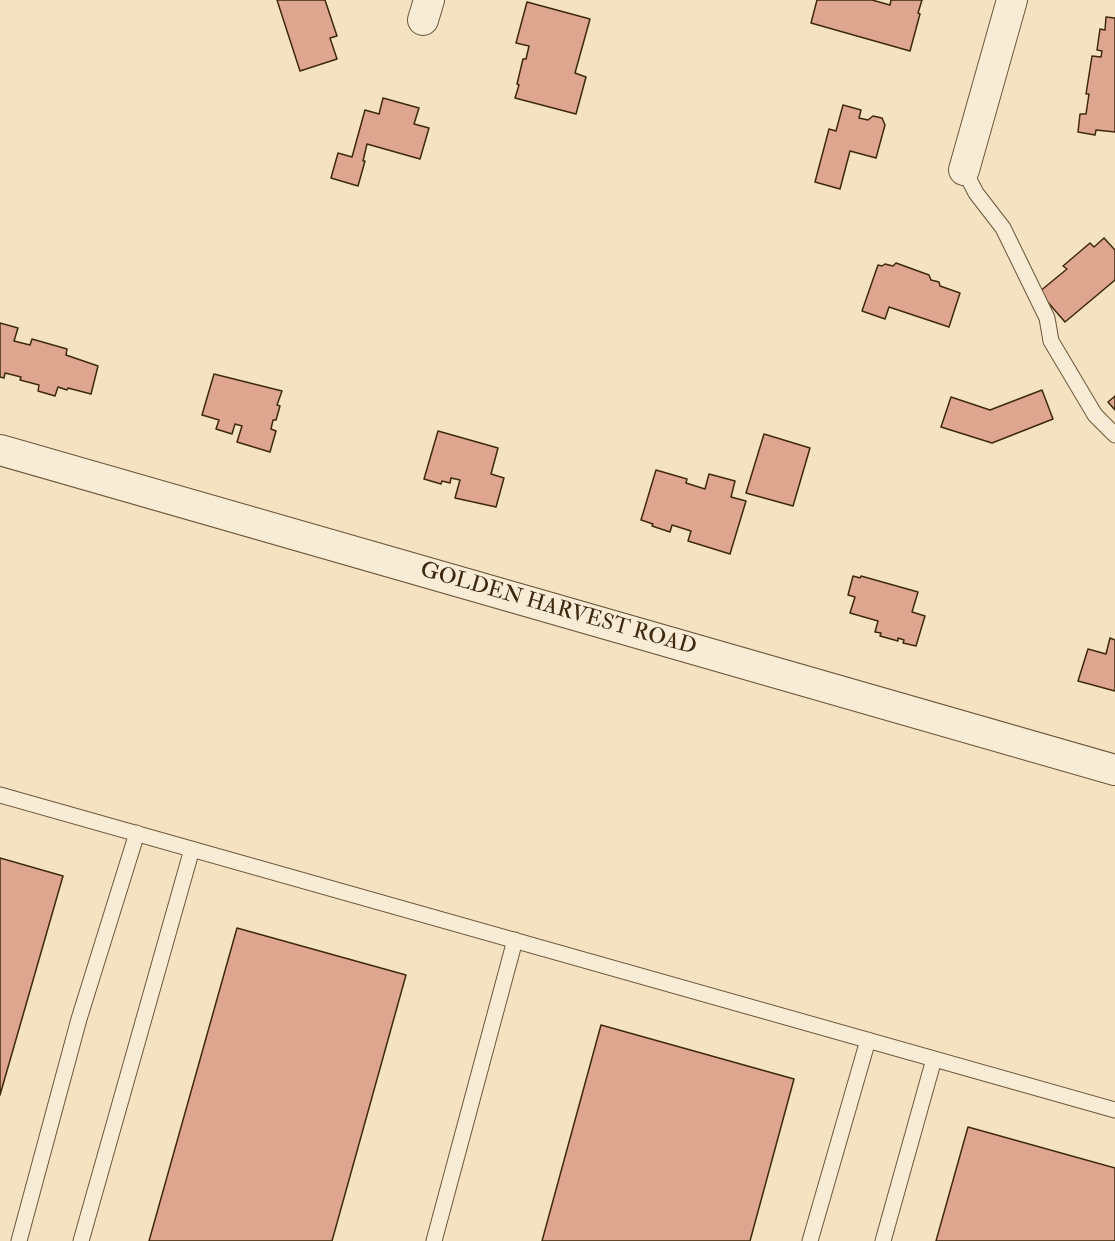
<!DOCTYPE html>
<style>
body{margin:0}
canvas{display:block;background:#f5e2c0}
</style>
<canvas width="1115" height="1241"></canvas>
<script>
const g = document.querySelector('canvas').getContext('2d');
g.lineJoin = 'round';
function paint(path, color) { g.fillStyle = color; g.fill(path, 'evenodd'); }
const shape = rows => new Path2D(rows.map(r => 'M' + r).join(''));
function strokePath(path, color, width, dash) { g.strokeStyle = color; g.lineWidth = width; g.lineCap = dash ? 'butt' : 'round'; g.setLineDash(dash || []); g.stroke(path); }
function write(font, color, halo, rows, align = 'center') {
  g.font = font + ' "IM FELL Double Pica",serif'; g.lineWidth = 4.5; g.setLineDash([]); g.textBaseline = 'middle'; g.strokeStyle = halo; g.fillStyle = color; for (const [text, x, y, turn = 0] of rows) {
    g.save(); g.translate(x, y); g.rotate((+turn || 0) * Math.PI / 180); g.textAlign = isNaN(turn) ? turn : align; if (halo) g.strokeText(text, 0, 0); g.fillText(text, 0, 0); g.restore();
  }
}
const building = shape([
 [277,0,325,0,337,36,330,38,337,59,300,71,277,0],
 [817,0,872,0,890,5,891,0,922,0,918,13,920,14,910,51,811,23,817,0],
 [527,2,590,19,575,73,586,77,576,114,515,98,519,85,517,84,523,59,526,59,529,46,516,43,527,2],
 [1106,17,1115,18,1115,132,1096,130,1095,135,1078,132,1080,114,1086,114,1089,94,1086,94,1092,56,1101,57,1102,51,1097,50,1100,29,1105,30,1106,17],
 [383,98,419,108,414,124,429,128,420,159,367,144,363,161,365,161,358,186,331,178,338,153,352,157,365,110,379,114,383,98],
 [843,105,861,110,859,118,868,120,873,116,882,118,885,125,876,158,850,151,840,189,815,182,829,129,836,131,843,105],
 [1104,238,1115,250,1115,280,1065,322,1039,292,1067,269,1063,266,1090,243,1094,247,1104,238],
 [896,263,929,275,931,280,939,282,940,286,960,293,949,327,889,307,885,319,862,311,878,265,882,266,885,264,893,266,896,263],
 [0,323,18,328,14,341,30,345,32,339,67,349,66,355,98,366,91,394,68,388,67,390,58,387,55,396,38,391,39,385,20,380,21,377,5,373,4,378,0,377,0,323],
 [214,374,282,391,277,405,280,406,276,420,273,420,271,429,276,431,270,452,237,442,242,426,235,424,232,434,216,429,219,420,202,415,214,374],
 [1042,390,1053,419,992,443,941,427,951,397,990,410,1042,390],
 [1115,396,1115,410,1108,402,1115,396],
 [438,431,498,448,491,474,504,478,496,507,455,498,460,480,451,478,450,483,442,481,441,484,424,479,438,431],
 [764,434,810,448,793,506,746,493,764,434],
 [656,470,687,479,686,483,705,489,709,474,735,481,731,497,746,501,730,554,688,541,691,531,672,525,670,532,652,526,653,524,641,520,656,470],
 [853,576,860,578,861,576,918,592,912,612,925,616,916,646,903,643,904,640,898,638,898,641,880,636,881,633,875,632,878,621,850,613,855,597,848,595,853,576],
 [1110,638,1115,640,1115,691,1078,681,1088,649,1106,654,1110,638],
 [0,858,63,876,0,1095,0,858],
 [237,928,406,975,332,1241,149,1241,237,928],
 [601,1025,794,1079,750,1241,542,1241,601,1025],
 [968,1127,1115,1168,1115,1241,936,1241,968,1127]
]);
paint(building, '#dfa68f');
strokePath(building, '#3e290c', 1.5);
const lane = shape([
 [964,170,976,193,1003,228,1047,318,1051,341,1095,415,1115,435],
 [0,795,1115,1110],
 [19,1241,79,1019,137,833],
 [81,1241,192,849],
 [434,1241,515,940],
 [810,1241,868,1040],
 [883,1241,934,1059]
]);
const street = shape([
 [423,20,429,0],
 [964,170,1012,0],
 [0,450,1115,770]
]);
strokePath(lane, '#6c5739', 17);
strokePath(street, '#6c5739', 32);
strokePath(lane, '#f8ecd6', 15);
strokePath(street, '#f8ecd6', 30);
write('22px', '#3e290c', '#f8ecd6', [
 ["GOLDEN HARVEST ROAD",558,610,16]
]);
</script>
